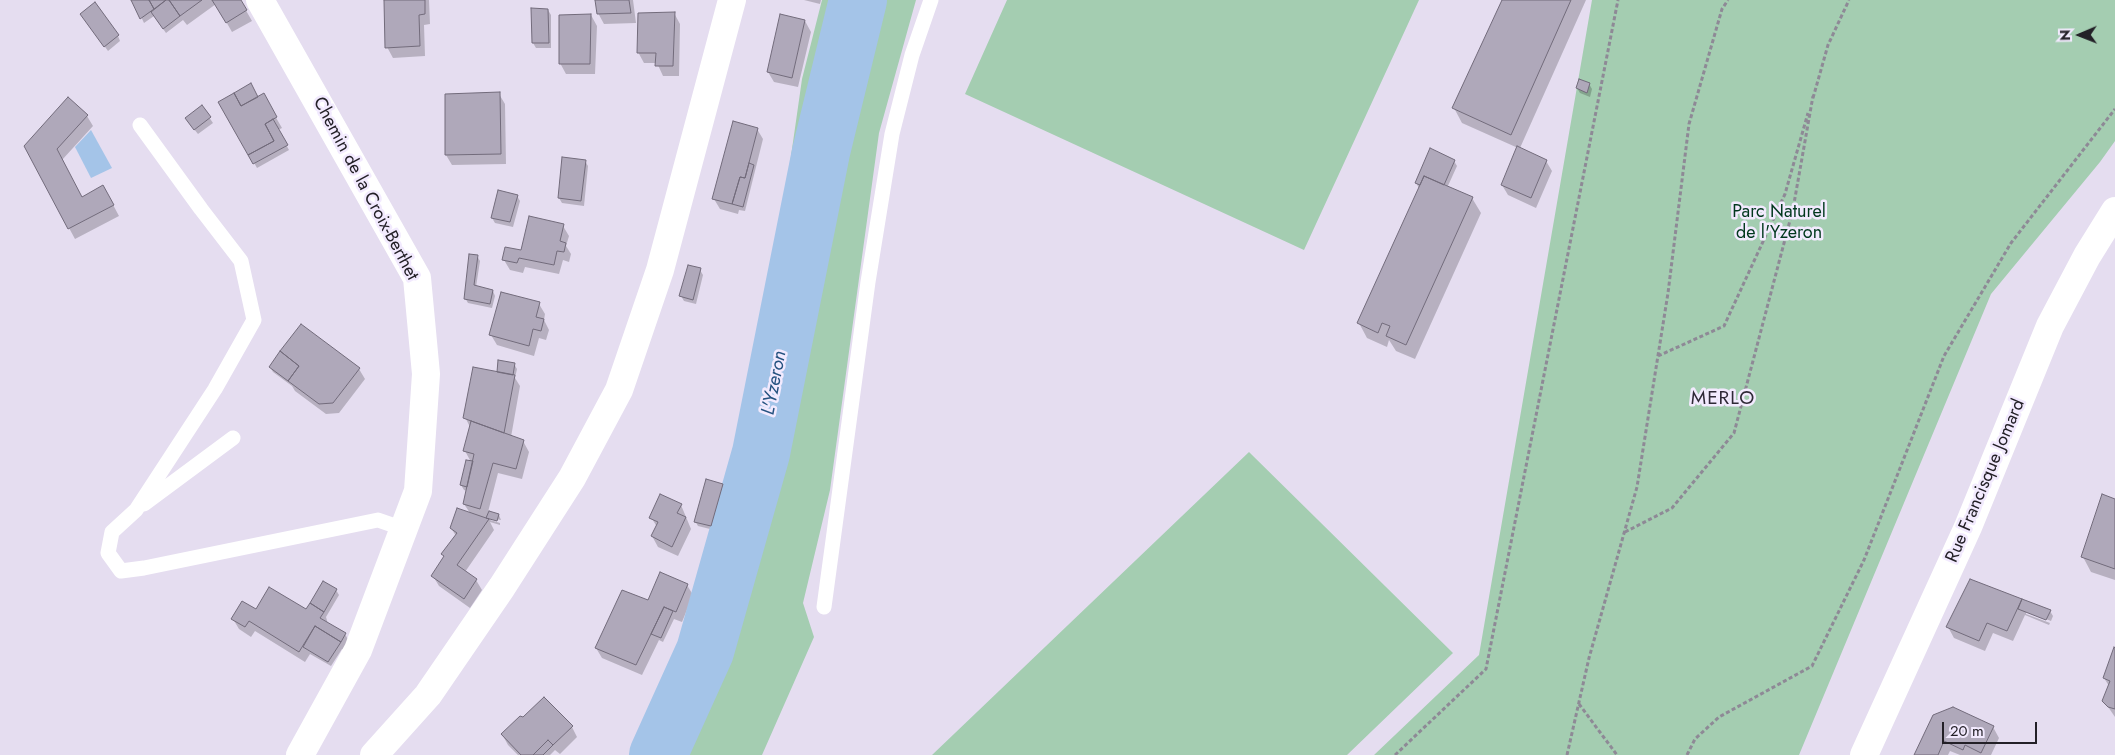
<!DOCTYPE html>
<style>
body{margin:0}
#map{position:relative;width:2115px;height:755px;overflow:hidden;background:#e5ddf0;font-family:Jost,sans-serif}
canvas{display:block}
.north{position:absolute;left:2055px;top:10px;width:50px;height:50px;-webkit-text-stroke:4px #f2eafe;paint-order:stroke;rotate:269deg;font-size:14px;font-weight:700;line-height:20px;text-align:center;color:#232027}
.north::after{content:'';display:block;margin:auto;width:18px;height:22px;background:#232027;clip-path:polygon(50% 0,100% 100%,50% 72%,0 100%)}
.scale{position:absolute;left:1942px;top:722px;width:95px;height:22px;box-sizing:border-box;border:2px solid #232027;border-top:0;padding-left:6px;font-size:15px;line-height:18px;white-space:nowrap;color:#232027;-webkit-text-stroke:4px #f2eafe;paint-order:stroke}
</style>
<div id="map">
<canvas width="2115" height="755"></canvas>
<div class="north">N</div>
<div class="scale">20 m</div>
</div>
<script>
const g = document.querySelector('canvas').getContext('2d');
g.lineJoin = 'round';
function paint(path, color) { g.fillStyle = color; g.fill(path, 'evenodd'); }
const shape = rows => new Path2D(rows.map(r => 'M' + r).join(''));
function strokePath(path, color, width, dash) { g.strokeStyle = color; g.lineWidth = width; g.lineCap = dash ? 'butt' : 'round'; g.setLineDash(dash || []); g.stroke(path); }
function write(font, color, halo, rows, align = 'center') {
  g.font = font + ' Jost,sans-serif'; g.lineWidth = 5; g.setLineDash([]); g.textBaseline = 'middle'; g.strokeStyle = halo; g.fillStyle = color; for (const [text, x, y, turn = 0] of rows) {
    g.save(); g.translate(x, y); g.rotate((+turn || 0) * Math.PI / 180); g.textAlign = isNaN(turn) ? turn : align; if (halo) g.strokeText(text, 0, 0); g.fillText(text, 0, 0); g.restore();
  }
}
paint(shape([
 [822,0,916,0,879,133,830,490,803,603,814,637,762,755,631,755,712,561,770,303,802,79],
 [1007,0,1419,0,1304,250,965,94],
 [1592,0,2115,0,2115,141,2100,162,1991,294,1799,755,1374,755,1479,655],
 [1249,452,1453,653,1347,755,932,755]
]), '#a4cdb1');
paint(shape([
 [91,130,112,168,91,178,75,147]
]), '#a4c4e8');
paint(shape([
 [133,0,240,0,252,21,232,32,216,4,187,25,183,20,166,33,154,16,144,23],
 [385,0,429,0,430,24,424,25,425,56,393,58,387,47],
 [597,0,633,0,636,23,604,24,598,13],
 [804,0,821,0,820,4],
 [1504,0,1586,0,1520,148,1546,161,1552,171,1536,208,1508,195,1502,185,1518,148,1462,123,1454,108],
 [548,10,551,15,551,48,536,48,533,43],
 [674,13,680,24,679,76,663,76,657,63,644,63,638,52],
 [591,15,597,26,595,74,566,74,560,63],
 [85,19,118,36,120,41,108,51],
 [805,21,811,32,798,87,774,82,768,72],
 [1589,84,1592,89,1590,97,1580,93,1577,88],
 [499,94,505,104,506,164,452,165,446,155],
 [263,95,282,128,278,130,289,150,257,168,220,102,258,98],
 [202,107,213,123,198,134,189,123],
 [87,116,93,126,62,160,82,198,103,186,119,216,75,239,25,147],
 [757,129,763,139,745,211,739,210,738,214,720,209,714,199],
 [585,161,588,166,584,206,562,203,559,198],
 [1454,161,1457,166,1447,188,1472,198,1481,213,1415,359,1396,351,1389,340,1387,347,1367,338,1359,323,1419,188,1416,183],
 [517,196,520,201,513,227,495,223,492,218],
 [563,226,569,236,566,246,571,254,569,262,563,260,559,274,525,267,523,273,510,270,504,260,522,251],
 [477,256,480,261,476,287,493,291,495,296,492,308,468,303,465,298],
 [700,270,703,275,696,304,684,301,681,296],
 [539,304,545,314,544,320,549,330,546,340,539,338,534,356,497,345,491,335],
 [514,364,517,369,515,378,520,386,511,437,523,441,529,452,522,479,498,473,488,512,499,515,501,520,490,518,490,520,500,523,500,525,490,522,494,530,465,572,476,580,482,590,470,608,439,586,433,576,456,536,451,528,470,513,464,504,467,491,464,490,461,485,471,462,465,451,470,427,465,417,498,373],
 [270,367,359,369,365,379,339,413,326,414,295,391,292,386,273,372],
 [722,485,725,490,714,530,698,526,695,521],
 [2115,500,2115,580,2091,572,2083,557],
 [681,505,691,529,678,556,658,547,652,536,657,527,651,517],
 [1971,580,2050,611,2053,616,2051,621,2026,611,2026,614,2050,623,2049,625,2025,615,2013,641,1993,633,1985,651,1954,638,1948,627],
 [687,585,693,595,682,622,674,619,663,642,659,640,642,675,602,658,596,648,648,602],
 [336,590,339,595,326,617,328,624,345,634,351,645,347,652,342,649,331,666,310,654,305,662,255,631,251,637,239,629,233,619,256,611,307,611],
 [2115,649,2115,717,2104,701,2109,686,2104,678],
 [1933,716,1993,727,1999,738,1991,755,1960,755,1950,751,1948,755,1915,755],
 [572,727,577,737,560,754,555,750,550,755,518,755,508,745,502,734]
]), '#0003');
strokePath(shape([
 [658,755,705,651,761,453,821,152,858,0]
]), '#a4c4e8', 58);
const building = shape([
 [131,0,149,0,154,9,140,19,131,0],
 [149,0,166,0,154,9,149,0],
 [166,0,169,0,180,16,163,29,151,12,166,0],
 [169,0,202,0,180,16,169,0],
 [212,0,241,0,247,10,226,23,212,0],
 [384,0,425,0,425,14,419,15,420,46,385,48,384,0],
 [595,0,629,0,631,13,597,14,595,0],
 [1502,0,1571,0,1511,135,1452,108,1502,0],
 [95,2,119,35,104,47,80,14,95,2],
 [531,8,548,9,549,43,532,43,531,8],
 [675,12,673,66,655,66,656,53,637,53,638,13,675,12],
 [591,14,590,64,559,64,559,15,591,14],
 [780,14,805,20,792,78,767,72,780,14],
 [1579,79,1590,83,1587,93,1576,88,1579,79],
 [251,83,258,97,241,106,234,93,251,83],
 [500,92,501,154,445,155,445,94,500,92],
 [234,93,241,106,264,93,277,117,265,124,274,141,248,155,218,102,234,93],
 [68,97,88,115,57,149,82,197,103,185,114,205,68,229,24,146,68,97],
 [202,105,211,117,194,130,185,118,202,105],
 [273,119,288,145,253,164,248,155,274,141,265,124,273,119],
 [733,121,758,128,745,178,740,177,732,204,712,199,733,121],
 [1517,146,1547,160,1531,198,1501,185,1517,146],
 [1430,148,1455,160,1444,185,1424,176,1420,185,1415,183,1430,148],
 [562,157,586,160,581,201,558,198,562,157],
 [749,163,754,165,743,207,732,204,740,177,745,178,749,163],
 [1424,176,1473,197,1406,345,1386,336,1390,326,1382,323,1378,333,1357,323,1424,176],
 [498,190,518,195,510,222,491,218,498,190],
 [529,216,564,224,560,241,566,243,564,252,557,251,554,265,519,258,517,263,502,260,505,247,521,250,529,216],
 [469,254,478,255,474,285,493,290,490,304,464,299,469,254],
 [688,265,701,268,693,300,679,296,688,265],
 [501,292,540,302,536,317,544,319,541,331,533,329,529,346,489,335,501,292],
 [301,324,360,368,333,403,319,404,288,381,299,366,280,351,301,324],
 [280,351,299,366,288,381,269,367,280,351],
 [498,360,515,363,513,375,497,372,498,360],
 [473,367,515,375,504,433,463,418,473,367],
 [471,421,524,440,516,469,493,463,480,509,463,504,474,454,463,451,471,421],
 [466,460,473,461,467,487,460,485,466,460],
 [706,479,723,484,711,526,694,522,706,479],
 [660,494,682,504,677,513,686,517,672,547,651,536,658,522,649,518,660,494],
 [2102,494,2115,499,2115,569,2081,557,2102,494],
 [457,508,489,519,457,565,477,579,464,599,431,576,444,556,441,554,457,533,450,528,457,508],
 [489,511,499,514,497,521,486,518,489,511],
 [660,572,688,584,676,612,664,607,636,665,595,648,622,590,648,600,660,572],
 [1970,579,2022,599,2007,631,1987,623,1979,641,1946,627,1970,579],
 [323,581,337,589,324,612,310,603,323,581],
 [269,587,306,609,310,603,324,612,320,618,346,633,341,642,315,626,299,652,249,621,245,627,231,619,242,601,256,609,269,587],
 [2022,599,2051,610,2046,620,2018,609,2022,599],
 [664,607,673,611,661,638,651,634,664,607],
 [315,626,341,642,328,662,303,647,315,626],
 [2114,647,2115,648,2115,709,2108,707,2102,701,2110,681,2103,678,2114,647],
 [544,697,573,726,553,745,548,740,533,755,521,755,501,734,520,716,523,717,544,697],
 [1953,707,1994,726,1981,753,1965,745,1963,750,1944,741,1938,755,1914,755,1933,715,1953,707],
 [548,740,553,745,543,755,533,755,548,740]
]);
paint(building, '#afa8ba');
strokePath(building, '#726b7b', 1);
strokePath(shape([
 [1813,98,1828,45,1849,0],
 [1658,356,1724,326,1785,194,1808,113],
 [1625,532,1672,508,1734,433,1793,209,1813,96],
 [1579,704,1617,755],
 [1395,755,1486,669,1618,0],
 [1567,755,1589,658,1637,487,1668,293,1689,124,1722,9,1728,0],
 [1687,755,1695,739,1719,717,1812,666,1864,560,1944,356,2011,243,2115,109]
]), '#8e8996', 3, [4, 2.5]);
strokePath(shape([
 [140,125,201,209,241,261,254,320,215,389,136,510,112,532,108,553,121,571,144,568,378,520,404,529],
 [144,504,233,438],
 [824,607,868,282,892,134,912,55,931,0]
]), '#fff', 15);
strokePath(shape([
 [260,0,417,278,426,374,418,491,358,650,300,755],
 [1864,755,1968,527,2050,326,2087,256,2115,211]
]), '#fff', 28);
strokePath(shape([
 [374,755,428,695,502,587,572,478,619,390,660,270,732,0]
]), '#fff', 28);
write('18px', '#232027', '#f2eafe', [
 ["Chemin de la Croix-Berthet",365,189,62],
 ["Rue Francisque Jomard",1986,481,-67]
]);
write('18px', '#01381d', '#f2eafe', [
 ["Parc Naturel",1779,213],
 ["de l'Yzeron",1779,234]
]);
write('italic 19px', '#255280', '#f2eafe', [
 ["L'Yzeron",775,383,-79]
]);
g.letterSpacing = '1px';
write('19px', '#2f2937', '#f2eafe', [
 ["MERLO",1723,399]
]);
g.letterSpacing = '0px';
</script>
